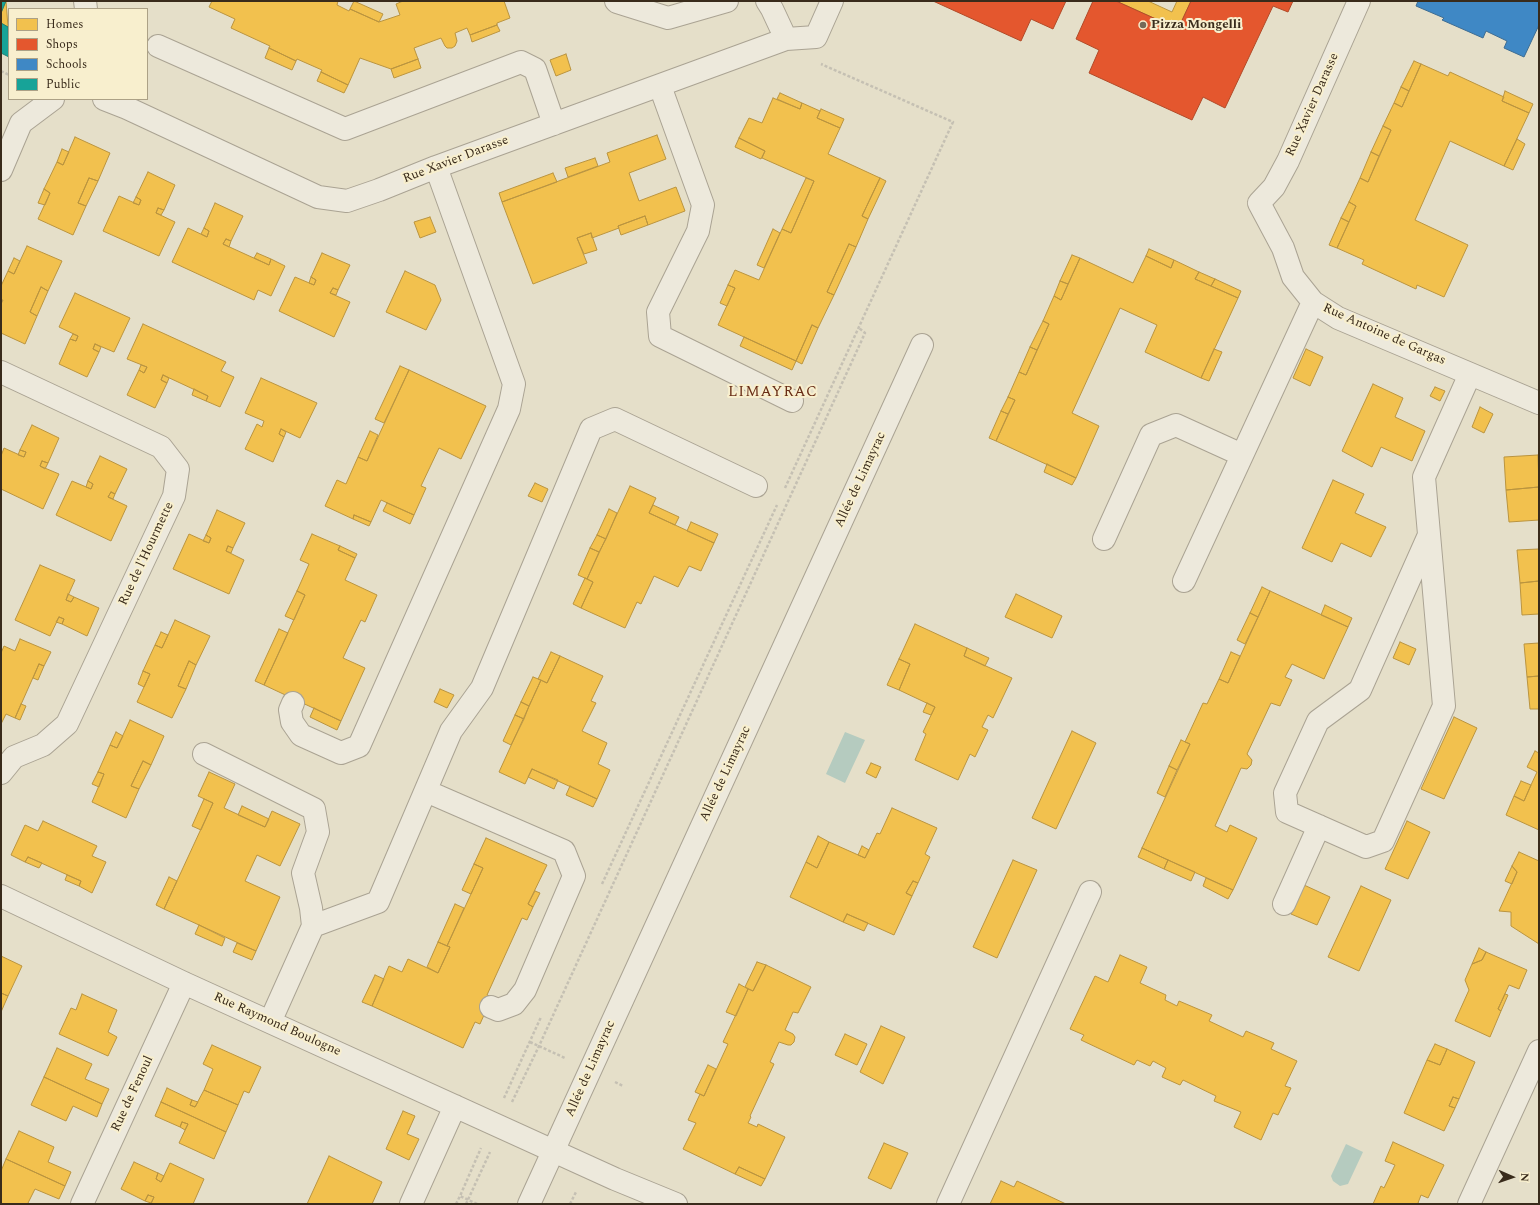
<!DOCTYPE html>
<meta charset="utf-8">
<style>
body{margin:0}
#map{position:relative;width:1540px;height:1205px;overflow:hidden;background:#e5dfc9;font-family:Spectral,serif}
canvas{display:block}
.frame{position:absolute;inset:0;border:2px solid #392b1b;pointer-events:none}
.legend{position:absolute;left:8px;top:8px;width:140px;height:92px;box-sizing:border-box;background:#f8efce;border:1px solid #aca186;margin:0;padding:5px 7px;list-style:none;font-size:12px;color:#392b1b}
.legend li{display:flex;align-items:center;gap:8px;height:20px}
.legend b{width:20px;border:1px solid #aca186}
.north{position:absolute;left:1492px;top:1157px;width:40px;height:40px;-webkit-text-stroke:3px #f8efce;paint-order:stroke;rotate:92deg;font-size:11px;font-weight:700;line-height:16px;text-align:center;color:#392b1b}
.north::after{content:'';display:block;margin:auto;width:14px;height:18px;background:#392b1b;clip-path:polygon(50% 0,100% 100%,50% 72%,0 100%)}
</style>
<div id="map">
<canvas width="1540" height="1205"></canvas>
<div class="frame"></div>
<ul class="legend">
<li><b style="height:11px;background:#f2c14e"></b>Homes</li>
<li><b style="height:11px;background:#e4572e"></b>Shops</li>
<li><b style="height:11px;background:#3f88c5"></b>Schools</li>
<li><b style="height:11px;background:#17a398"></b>Public</li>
</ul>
<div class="north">N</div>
</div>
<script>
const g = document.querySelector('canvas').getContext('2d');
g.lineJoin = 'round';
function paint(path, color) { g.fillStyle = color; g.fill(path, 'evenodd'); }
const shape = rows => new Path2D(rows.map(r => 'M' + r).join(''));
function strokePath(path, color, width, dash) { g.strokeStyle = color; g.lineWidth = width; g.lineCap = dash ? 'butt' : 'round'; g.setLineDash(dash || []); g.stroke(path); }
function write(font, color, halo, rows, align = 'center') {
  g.font = font + ' Spectral,serif'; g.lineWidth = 4; g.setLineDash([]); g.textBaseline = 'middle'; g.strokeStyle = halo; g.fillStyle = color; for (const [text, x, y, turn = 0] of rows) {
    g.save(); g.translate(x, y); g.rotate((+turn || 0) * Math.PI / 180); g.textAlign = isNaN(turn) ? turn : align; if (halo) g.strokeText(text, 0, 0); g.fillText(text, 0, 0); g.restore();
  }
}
paint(shape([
 [845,732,865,740,845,783,826,774],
 [1346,1144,1363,1152,1348,1184,1340,1186,1333,1181,1331,1176]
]), '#b5cbbf');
const homes = shape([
 [6,1,8,27,1,23,1,13,6,1],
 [212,1,338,1,337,5,349,11,350,9,379,22,400,15,396,4,403,1,504,1,510,18,497,23,497,25,470,35,467,28,455,33,457,41,455,46,452,48,447,48,445,46,441,38,414,48,418,59,391,69,360,58,348,85,321,72,322,70,297,59,296,61,269,48,270,46,231,28,235,19,209,7,212,1],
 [354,1,383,14,379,22,350,9,354,1],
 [1116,1,1148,1,1172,12,1177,1,1191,1,1178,29,1116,1],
 [497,25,500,31,472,42,470,35,497,25],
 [269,48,296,61,292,70,265,58,269,48],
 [566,54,571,70,556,76,550,60,566,54],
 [418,59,421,68,394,78,391,69,418,59],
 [1414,61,1421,64,1409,91,1401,87,1414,61],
 [1421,64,1448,76,1450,72,1504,97,1502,101,1529,113,1504,166,1450,141,1415,220,1468,245,1444,297,1417,285,1416,289,1362,264,1364,260,1337,248,1356,206,1349,202,1360,178,1368,182,1391,130,1383,126,1394,103,1402,107,1421,64],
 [321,72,348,85,344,93,317,81,321,72],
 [1401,87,1409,91,1402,107,1394,103,1401,87],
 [1505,91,1533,104,1529,113,1502,101,1505,91],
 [780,93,802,103,800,109,777,99,780,93],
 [773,98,800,109,802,103,820,111,817,118,840,128,828,154,880,178,862,216,868,219,856,247,849,244,827,292,834,295,818,328,812,325,796,361,718,325,735,288,728,285,735,270,759,280,782,229,791,233,814,181,762,158,765,151,739,138,749,118,762,123,773,98],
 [821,109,844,119,840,128,817,118,821,109],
 [1383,126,1391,130,1379,156,1371,152,1383,126],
 [657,135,666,159,629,173,639,201,676,187,685,211,648,225,645,216,618,226,619,228,592,238,591,233,577,238,587,263,533,284,502,202,610,162,607,153,657,135],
 [75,137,110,153,98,181,89,178,78,203,86,206,73,235,38,219,50,193,44,189,57,162,63,165,75,137],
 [739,138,765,151,761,159,735,147,739,138],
 [1517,139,1525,144,1513,170,1504,166,1517,139],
 [62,149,69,152,63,165,57,162,62,149],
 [1371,152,1379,156,1368,182,1360,178,1371,152],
 [595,158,598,166,568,177,565,168,595,158],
 [148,172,175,185,164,210,158,208,156,213,175,222,159,256,103,231,119,196,139,205,141,200,136,197,148,172],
 [553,173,557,182,502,202,499,193,553,173],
 [89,178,98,181,86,206,78,203,89,178],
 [806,178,814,181,791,233,782,229,806,178],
 [880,178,886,181,868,219,862,216,880,178],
 [44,189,50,193,45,205,38,203,44,189],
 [136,197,141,200,139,205,133,203,136,197],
 [1349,202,1356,206,1349,222,1341,218,1349,202],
 [215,203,243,216,231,241,226,239,223,244,269,265,271,259,285,266,271,296,258,290,254,300,172,262,188,228,207,237,209,231,204,228,215,203],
 [158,208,164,210,161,215,156,213,158,208],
 [645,216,648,225,621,235,618,226,645,216],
 [430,217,436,232,420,238,414,222,430,217],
 [1341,218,1349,222,1337,248,1329,245,1341,218],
 [204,228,209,231,207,237,201,234,204,228],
 [773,229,780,233,764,268,757,265,773,229],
 [591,233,597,250,584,254,577,238,591,233],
 [226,239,231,241,229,247,223,244,226,239],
 [849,244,856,247,834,295,827,292,849,244],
 [27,246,62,261,48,291,41,287,30,312,37,316,25,344,1,333,1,304,3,300,1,300,1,286,8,271,14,274,27,246],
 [1149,249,1174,260,1171,268,1146,256,1149,249],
 [257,253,271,259,269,265,254,258,257,253],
 [322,253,350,265,338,290,333,288,330,293,350,302,334,337,279,311,295,277,314,285,316,280,311,277,322,253],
 [1072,255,1080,258,1068,284,1060,281,1072,255],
 [1146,256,1171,268,1174,260,1199,272,1195,279,1238,298,1201,378,1145,352,1157,325,1120,308,1072,413,1099,426,1076,478,996,441,1015,400,1008,397,1019,372,1026,375,1049,324,1043,321,1054,296,1061,300,1080,258,1133,283,1146,256],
 [14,258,20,261,14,274,8,271,14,258],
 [405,271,435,285,441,300,426,330,386,312,405,271],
 [1199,272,1215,279,1211,286,1195,279,1199,272],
 [311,277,316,280,314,285,309,283,311,277],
 [1215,279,1241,291,1238,298,1211,286,1215,279],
 [1060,281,1068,284,1061,300,1054,296,1060,281],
 [728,285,735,288,727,306,720,303,728,285],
 [41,287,48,291,37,316,30,312,41,287],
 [333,288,338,290,336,295,330,293,333,288],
 [75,293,130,318,114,352,95,344,93,349,99,352,87,377,59,364,70,339,76,341,78,336,59,327,75,293],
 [1043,321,1049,324,1037,350,1030,347,1043,321],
 [143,324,226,362,221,371,234,377,220,407,206,401,208,396,163,375,161,380,167,383,155,408,127,395,139,370,144,373,147,367,127,359,143,324],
 [812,325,818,328,802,364,796,361,812,325],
 [73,334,78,336,76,341,70,339,73,334],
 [744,337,796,361,792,370,740,346,744,337],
 [95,344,101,347,99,352,93,349,95,344],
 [1030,347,1037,350,1026,375,1019,372,1030,347],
 [1214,349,1222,352,1209,381,1201,378,1214,349],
 [1306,349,1323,357,1310,386,1293,378,1306,349],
 [141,365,147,367,144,373,139,370,141,365],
 [400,366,409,370,384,423,375,419,400,366],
 [409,370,486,406,461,459,439,448,421,486,426,488,414,515,381,500,371,522,354,515,353,519,325,506,337,480,346,484,358,457,367,461,409,370],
 [163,375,169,378,167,383,161,380,163,375],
 [261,378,317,403,300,438,281,429,279,434,284,437,273,462,245,449,257,424,262,427,264,421,245,413,261,378],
 [1373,384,1403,398,1395,417,1425,431,1412,461,1381,447,1372,467,1342,451,1373,384],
 [1435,387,1445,391,1440,401,1430,396,1435,387],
 [194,389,208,396,206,401,192,395,194,389],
 [1008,397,1015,400,1008,414,1001,411,1008,397],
 [1480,407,1493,414,1484,433,1472,427,1480,407],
 [1001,411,1008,414,996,441,989,438,1001,411],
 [32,425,59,438,48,463,42,461,40,466,59,474,43,509,1,489,1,456,4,448,24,457,26,452,20,450,32,425],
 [281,429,286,432,284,437,279,434,281,429],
 [370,431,378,435,367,461,358,457,370,431],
 [20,450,26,452,24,457,18,455,20,450],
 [1538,455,1539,487,1506,490,1504,457,1538,455],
 [100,456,127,469,115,494,111,492,108,497,127,506,111,541,56,515,72,481,91,489,93,484,88,481,100,456],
 [42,461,48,463,45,469,40,466,42,461],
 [1047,464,1076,478,1072,485,1044,472,1047,464],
 [1333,480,1364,494,1355,513,1386,527,1371,557,1341,543,1332,562,1302,548,1333,480],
 [88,481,93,484,91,489,86,487,88,481],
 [535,483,548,489,542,502,528,496,535,483],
 [630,486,656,498,649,513,714,543,701,571,689,566,678,587,654,576,641,604,637,602,625,628,581,608,593,582,587,579,630,486],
 [1539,487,1539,520,1509,522,1506,490,1539,487],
 [111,492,115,494,113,499,108,497,111,492],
 [387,503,414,515,410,524,383,511,387,503],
 [653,505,679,517,675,525,649,513,653,505],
 [609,509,617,513,606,539,597,535,609,509],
 [217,510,245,523,233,548,228,546,226,551,244,560,229,594,173,569,189,534,209,543,211,538,206,535,217,510],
 [354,515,371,522,369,526,353,519,354,515],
 [691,522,718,534,714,543,687,531,691,522],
 [312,534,340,546,338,550,355,558,345,580,377,595,365,622,361,620,343,658,365,668,341,721,264,685,305,595,297,591,309,564,300,560,312,534],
 [206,535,211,538,209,543,203,541,206,535],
 [597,535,606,539,599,552,590,548,597,535],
 [228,546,233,548,231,553,226,551,228,546],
 [340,546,357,554,355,558,338,550,340,546],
 [590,548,599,552,587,579,578,575,590,548],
 [1539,549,1539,581,1520,583,1517,550,1539,549],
 [40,565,75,580,66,600,71,602,74,597,99,608,87,636,62,624,64,619,59,617,50,636,15,620,40,565],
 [585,578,593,582,581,608,573,604,585,578],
 [1539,581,1539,614,1522,615,1520,583,1539,581],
 [1262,587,1270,591,1258,617,1250,613,1262,587],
 [297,591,305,595,294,620,285,616,297,591],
 [1270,591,1348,627,1324,679,1292,664,1285,677,1292,680,1280,706,1271,703,1247,754,1252,760,1251,765,1247,769,1241,768,1215,826,1227,832,1230,825,1257,838,1233,890,1142,848,1190,744,1185,742,1203,703,1207,704,1219,679,1228,683,1270,591],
 [68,594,74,597,71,602,66,600,68,594],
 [1016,594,1062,616,1052,638,1005,617,1016,594],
 [1325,605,1352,618,1348,627,1321,615,1325,605],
 [1250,613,1258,617,1245,644,1237,640,1250,613],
 [59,617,64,619,62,624,56,622,59,617],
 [175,620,210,636,196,665,189,661,178,686,186,689,172,718,137,702,150,674,143,671,155,645,162,648,175,620],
 [915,624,967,648,964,656,1012,678,993,718,988,715,982,727,988,730,975,757,970,754,958,780,915,760,926,734,923,732,935,707,899,690,910,664,899,659,915,624],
 [279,629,288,633,264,685,255,681,279,629],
 [161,632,168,635,162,648,155,645,161,632],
 [20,639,51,652,44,666,39,664,15,718,6,714,1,724,1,653,4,646,15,651,20,639],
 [1400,642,1416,649,1409,665,1393,658,1400,642],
 [1539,643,1539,676,1527,677,1524,644,1539,643],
 [967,648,989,658,985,666,964,656,967,648],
 [551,652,560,656,547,683,538,679,551,652],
 [1231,652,1240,656,1228,683,1219,679,1231,652],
 [560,656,603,676,591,701,596,703,582,731,607,743,598,764,610,770,597,799,532,769,525,784,499,772,541,680,547,683,560,656],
 [899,659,910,664,899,690,887,685,899,659],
 [189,661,196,665,186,689,178,686,189,661],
 [39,664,44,666,38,680,33,678,39,664],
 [143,671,150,674,144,687,138,684,143,671],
 [1539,676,1539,709,1530,709,1527,677,1539,676],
 [533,677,541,680,529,706,521,702,533,677],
 [440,689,454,695,447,708,434,702,440,689],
 [521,702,529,706,524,719,515,715,521,702],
 [927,703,935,707,931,715,923,712,927,703],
 [21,704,26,706,20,720,15,718,21,704],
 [314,708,341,721,337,730,310,717,314,708],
 [515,715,524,719,511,745,503,741,515,715],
 [1454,717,1477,728,1444,799,1421,789,1454,717],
 [130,720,164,736,151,765,143,761,131,786,139,789,126,818,92,802,104,774,98,772,110,745,117,748,130,720],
 [1072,731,1096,743,1056,829,1032,818,1072,731],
 [116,732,123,736,117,748,110,745,116,732],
 [1181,740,1190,744,1177,770,1169,766,1181,740],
 [1535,751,1539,753,1539,830,1506,815,1514,796,1524,801,1531,785,1537,772,1527,767,1535,751],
 [143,761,151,765,139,789,131,786,143,761],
 [871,763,881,767,876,778,866,773,871,763],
 [1169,766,1177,770,1165,797,1157,793,1169,766],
 [532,769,558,780,554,789,528,777,532,769],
 [98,772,104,774,99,787,92,784,98,772],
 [209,772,235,784,224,808,265,827,272,811,300,824,280,866,257,855,245,881,280,897,256,951,164,909,213,803,198,796,209,772],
 [1521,781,1531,785,1524,801,1514,796,1521,781],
 [570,786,597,799,593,807,566,795,570,786],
 [204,799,213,803,201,830,192,826,204,799],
 [242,806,269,819,265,827,238,815,242,806],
 [892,808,937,828,925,854,930,857,918,883,913,881,906,893,912,896,894,935,847,914,843,922,790,897,806,862,817,868,829,842,865,858,877,833,880,834,892,808],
 [43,821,97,846,92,856,106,862,92,893,79,886,81,881,28,857,25,862,11,855,25,825,38,831,43,821],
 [1407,821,1430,832,1408,879,1385,869,1407,821],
 [818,836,829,842,817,868,806,862,818,836],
 [486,838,547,865,528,904,533,907,527,920,522,918,487,995,492,997,480,1024,475,1022,463,1048,372,1006,389,966,402,972,408,959,438,973,450,947,447,946,483,868,474,864,486,838],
 [862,846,869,850,865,858,858,855,862,846],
 [1142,848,1168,860,1164,869,1138,857,1142,848],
 [1519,852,1539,861,1539,944,1511,926,1511,912,1499,911,1517,872,1512,866,1519,852],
 [28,857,42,863,39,868,25,862,28,857],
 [1013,860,1037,870,997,958,973,947,1013,860],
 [1168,860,1195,872,1191,881,1164,869,1168,860],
 [474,864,483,868,471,894,462,890,474,864],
 [1512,866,1517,872,1512,884,1505,881,1512,866],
 [67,875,81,881,79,886,65,880,67,875],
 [169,877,177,881,164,909,156,905,169,877],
 [1206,878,1233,890,1228,899,1203,886,1206,878],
 [913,881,918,883,912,896,906,893,913,881],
 [1304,885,1330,897,1317,925,1291,914,1304,885],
 [1361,886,1391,900,1359,971,1328,957,1361,886],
 [535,891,540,893,533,907,528,904,535,891],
 [455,904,464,908,447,946,438,942,455,904],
 [847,914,868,923,864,931,843,922,847,914],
 [199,925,225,938,222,946,195,934,199,925],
 [438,942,450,947,438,973,427,967,438,942],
 [237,943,256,951,252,960,233,952,237,943],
 [1479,948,1486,952,1482,960,1472,964,1479,948],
 [1486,952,1527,970,1519,989,1509,985,1498,1009,1501,1011,1490,1037,1455,1021,1469,990,1465,980,1472,964,1482,960,1486,952],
 [1120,955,1147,967,1140,983,1166,995,1165,1000,1177,1006,1179,1001,1212,1015,1209,1021,1243,1037,1246,1031,1274,1043,1271,1049,1297,1061,1285,1086,1291,1088,1278,1115,1273,1113,1261,1140,1234,1127,1241,1112,1214,1101,1216,1096,1183,1080,1180,1085,1162,1077,1166,1068,1153,1061,1150,1066,1137,1060,1134,1065,1081,1040,1084,1035,1070,1029,1095,976,1108,982,1120,955],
 [1,956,22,966,8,996,1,993,1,956],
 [757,962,766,965,753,991,745,987,757,962],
 [766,965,811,987,798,1013,793,1012,785,1030,793,1034,795,1037,794,1042,791,1045,788,1045,779,1042,770,1062,774,1064,750,1116,751,1117,748,1123,757,1127,758,1124,785,1137,765,1179,739,1167,735,1174,683,1149,696,1123,688,1120,700,1094,704,1096,728,1044,723,1042,748,989,753,991,766,965],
 [375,975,384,979,372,1006,362,1002,375,975],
 [739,984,748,989,736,1016,726,1012,739,984],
 [1,993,8,996,1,1012,1,993],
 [82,994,117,1010,108,1032,117,1037,108,1056,59,1034,71,1008,76,1010,82,994],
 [1505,994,1508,995,1501,1011,1498,1009,1505,994],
 [881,1026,905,1037,883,1084,860,1072,881,1026],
 [845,1034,867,1044,857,1065,835,1055,845,1034],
 [1435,1044,1447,1049,1440,1065,1427,1060,1435,1044],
 [212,1045,261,1067,249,1093,244,1091,238,1105,204,1090,213,1069,203,1064,212,1045],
 [57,1048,92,1064,85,1079,109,1089,102,1104,44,1077,57,1048],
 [1447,1049,1475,1062,1459,1099,1453,1097,1449,1106,1455,1108,1444,1131,1404,1113,1427,1060,1440,1065,1447,1049],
 [708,1065,716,1069,704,1096,695,1092,708,1065],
 [44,1077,102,1104,97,1117,73,1106,66,1121,31,1105,44,1077],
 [167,1088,192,1100,190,1105,195,1107,204,1090,238,1105,226,1132,161,1102,167,1088],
 [1453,1097,1459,1099,1455,1108,1449,1106,1453,1097],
 [192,1100,198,1102,195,1107,190,1105,192,1100],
 [161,1102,226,1132,214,1159,179,1143,188,1124,182,1122,180,1127,155,1116,161,1102],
 [403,1111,415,1116,407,1134,419,1139,409,1160,386,1149,403,1111],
 [182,1122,188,1124,185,1130,180,1127,182,1122],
 [19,1131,54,1147,48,1162,71,1172,65,1186,6,1159,19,1131],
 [1393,1142,1444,1165,1428,1198,1421,1195,1418,1203,1420,1204,1373,1204,1381,1186,1384,1188,1395,1165,1385,1161,1393,1142],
 [884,1143,908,1153,891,1189,868,1178,884,1143],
 [329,1156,382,1182,372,1204,307,1204,329,1156],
 [6,1159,65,1186,59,1199,35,1189,28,1203,30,1204,1,1204,1,1171,6,1159],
 [134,1162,158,1173,156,1179,161,1182,170,1163,204,1179,193,1204,151,1204,154,1197,148,1195,145,1201,121,1189,134,1162],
 [739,1167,765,1179,761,1186,735,1174,739,1167],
 [158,1173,164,1176,161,1182,156,1179,158,1173],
 [1001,1181,1014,1187,1017,1181,1066,1204,990,1204,1001,1181],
 [148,1195,154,1197,151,1203,145,1201,148,1195]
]);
paint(homes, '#f2c14e');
strokePath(homes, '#ba943f', 1);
const shops = shape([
 [933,1,1066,1,1053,29,1031,19,1021,41,933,1],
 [1093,1,1116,1,1178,29,1191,1,1293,1,1288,12,1273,6,1225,108,1203,97,1192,120,1089,73,1099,50,1076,39,1093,1]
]);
paint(shops, '#e4572e');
strokePath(shops, '#b14a28', 1);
const schools = shape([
 [1418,1,1539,1,1539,25,1524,57,1504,48,1507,41,1486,31,1483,38,1442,20,1444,18,1416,6,1418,1]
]);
paint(schools, '#3f88c5');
strokePath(schools, '#3d6c92', 1);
const public = shape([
 [1,1,6,1,1,13,1,1],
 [1,23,8,27,9,57,1,53,1,23]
]);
paint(public, '#17a398');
strokePath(public, '#217f72', 1);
const minor = shape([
 [85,1,86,9],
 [616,1,617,2,668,18,727,1],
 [767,1,772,9,786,39],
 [1359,1,1288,161,1274,187,1259,203,1283,248,1293,277,1313,302,1338,318,1539,403],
 [158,46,345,129,521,62,535,69,554,124],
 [660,86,703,205,698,231,658,312,660,336,792,401],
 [104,99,127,108,318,197,347,201,379,190,436,167,786,39,816,37,832,1],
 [1,170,21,123,53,99],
 [1,372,161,447,178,469,174,496,67,724,43,745,14,757,1,773],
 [1429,535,1360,690,1318,721,1285,793,1287,812,1366,847,1383,841,1444,706,1424,477,1470,374],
 [1104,539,1151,435,1176,425,1242,455],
 [1184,581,1313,302],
 [293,703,290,710,292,722,301,735,341,753,359,746,509,409,514,384,436,167],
 [204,754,314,809,318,832,303,873,311,908,313,926],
 [426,791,564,851,574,876,525,990,514,1004,498,1010,491,1007],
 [1,896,184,983,615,1179,676,1204],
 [1284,904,1319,826],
 [270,1022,313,926,378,902,451,731,482,688,591,429,615,419,756,486],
 [82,1204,184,983],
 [411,1204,455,1106],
 [529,1204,922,345],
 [948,1204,1090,892],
 [1469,1204,1539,1051]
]);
strokePath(minor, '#aaa393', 24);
strokePath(shape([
 [1,71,9,75],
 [785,488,953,122,821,64],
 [602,884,777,505],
 [530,1042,565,1058],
 [615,1082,623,1086],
 [504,1098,541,1017],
 [512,1102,539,1046,865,333,859,328],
 [456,1204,460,1196],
 [466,1204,490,1152],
 [477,1204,460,1196,481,1148],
 [570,1204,576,1192]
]), '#c5c0b3', 2.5, [3, 2]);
strokePath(minor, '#ede9dc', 22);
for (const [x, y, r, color] of [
 [1143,25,4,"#756a58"]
]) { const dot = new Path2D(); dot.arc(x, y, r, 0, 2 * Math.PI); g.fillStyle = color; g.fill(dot); strokePath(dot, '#f8efce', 1.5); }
write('bold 13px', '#392b1b', '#f8efce', [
 ["Pizza Mongelli",1151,25]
], 'left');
write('13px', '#392b1b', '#f8efce', [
 ["Rue Xavier Darasse",1313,105,-66],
 ["Rue Xavier Darasse",456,160,-21],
 ["Rue Antoine de Gargas",1384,335,24],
 ["Allée de Limayrac",861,480,-65],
 ["Rue de l'Hourmette",147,554,-65],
 ["Allée de Limayrac",726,774,-65],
 ["Rue Raymond Boulogne",277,1025,24],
 ["Allée de Limayrac",591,1069,-66],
 ["Rue de Fenoul",133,1094,-65]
]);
g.letterSpacing = '1px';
write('15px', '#692d16', '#f8efce', [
 ["LIMAYRAC",773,393]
]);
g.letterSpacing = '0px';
</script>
